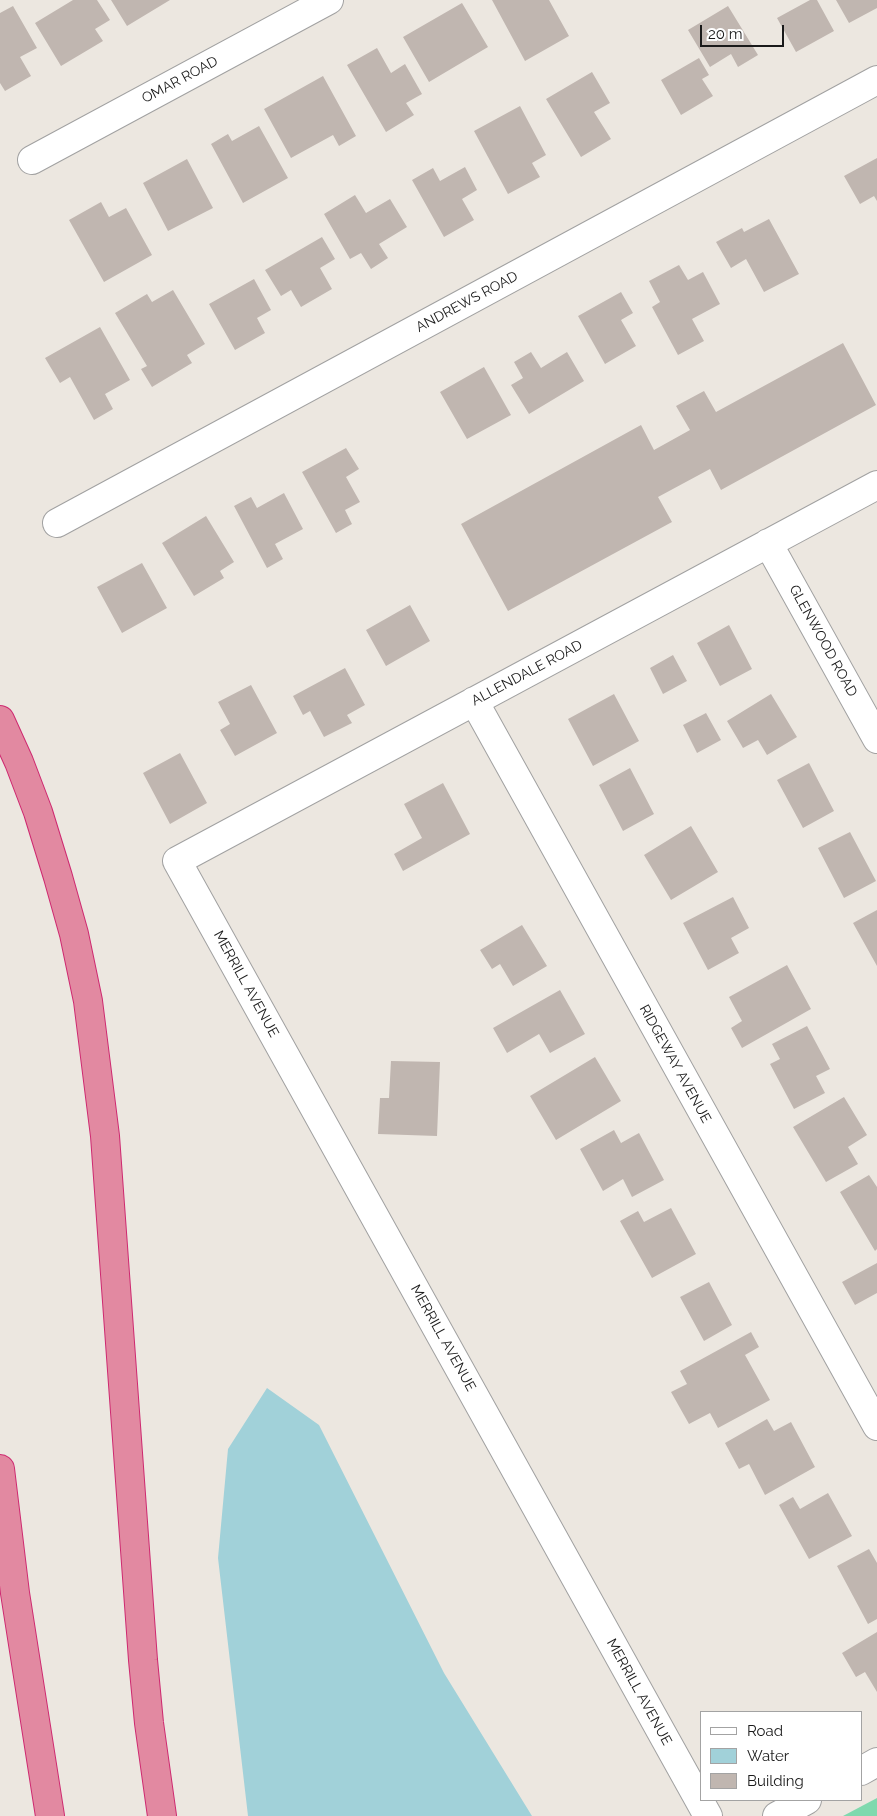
<!DOCTYPE html>
<style>
body{margin:0}
#map{position:relative;width:877px;height:1816px;overflow:hidden;background:#ece7e0;font-family:Raleway,sans-serif}
canvas{display:block}
.legend{position:absolute;left:700px;top:1711px;width:162px;height:90px;box-sizing:border-box;background:#fff;border:1px solid #a3a3a3;margin:0;padding:6px 9px;list-style:none;font-size:15px;color:#1a1a1a}
.legend li{display:flex;align-items:center;gap:10px;height:25px}
.legend b{width:25px;border:1px solid #a3a3a3}
.scale{position:absolute;left:700px;top:25px;width:84px;height:22px;box-sizing:border-box;border:2px solid #1a1a1a;border-top:0;padding-left:6px;font-size:15px;line-height:18px;white-space:nowrap;color:#1a1a1a;-webkit-text-stroke:4px #fff;paint-order:stroke}
</style>
<div id="map">
<canvas width="877" height="1816"></canvas>
<ul class="legend">
<li><b style="height:6px;background:#fff"></b>Road</li>
<li><b style="height:14px;background:#a1d1d9"></b>Water</li>
<li><b style="height:14px;background:#c0b6b0"></b>Building</li>
</ul>
<div class="scale">20 m</div>
</div>
<script>
const g = document.querySelector('canvas').getContext('2d');
g.lineJoin = 'round';
function paint(path, color) { g.fillStyle = color; g.fill(path, 'evenodd'); }
const shape = rows => new Path2D(rows.map(r => 'M' + r).join(''));
function strokePath(path, color, width, dash) { g.strokeStyle = color; g.lineWidth = width; g.lineCap = dash ? 'butt' : 'round'; g.setLineDash(dash || []); g.stroke(path); }
function write(font, color, halo, rows, align = 'center') {
  g.font = font + ' Raleway,sans-serif'; g.lineWidth = 4; g.setLineDash([]); g.textBaseline = 'middle'; g.strokeStyle = halo; g.fillStyle = color; for (const [text, x, y, turn = 0] of rows) {
    g.save(); g.translate(x, y); g.rotate((+turn || 0) * Math.PI / 180); g.textAlign = isNaN(turn) ? turn : align; if (halo) g.strokeText(text, 0, 0); g.fillText(text, 0, 0); g.restore();
  }
}
paint(shape([
 [877,1798,877,1816,843,1816]
]), '#7fd9ae');
paint(shape([
 [267,1388,319,1425,444,1673,532,1816,248,1816,218,1558,228,1449]
]), '#a1d1d9');
paint(shape([
 [73,0,97,0,110,20,95,29,103,41,61,66,35,23],
 [111,0,170,0,127,26],
 [492,0,549,0,569,36,525,61],
 [810,0,817,0,834,31,796,52,777,18],
 [836,0,877,0,877,8,849,23],
 [462,3,488,47,429,82,403,37],
 [13,6,37,48,20,57,31,76,5,91,0,83,0,13],
 [728,6,758,55,738,67,731,54,710,67,688,30],
 [377,48,391,73,405,64,422,94,406,103,414,115,386,132,347,65],
 [699,58,709,75,702,79,713,96,681,115,661,80],
 [592,72,610,103,594,112,611,139,581,157,546,99],
 [323,76,356,136,339,146,333,135,291,158,264,109],
 [520,106,546,155,532,163,540,177,508,194,474,131],
 [259,126,288,178,243,203,211,144,228,134,232,141],
 [877,158,877,201,874,196,860,204,844,176],
 [187,159,213,208,168,231,143,183],
 [465,167,477,190,462,199,474,220,444,237,412,180,433,168,440,181],
 [355,195,366,213,390,199,407,227,379,244,388,258,371,269,361,253,350,259,324,214],
 [101,202,109,217,126,208,152,255,104,282,69,220],
 [769,219,799,274,764,292,746,259,731,268,716,242,742,228,744,232],
 [322,237,335,259,320,268,332,289,301,307,291,290,281,296,265,270],
 [679,265,688,280,703,272,720,304,692,319,704,341,678,355,652,307,660,302,649,281],
 [254,279,271,310,257,318,265,333,235,350,209,304],
 [173,290,205,344,187,355,192,363,152,387,141,369,147,366,115,313,147,294,152,302],
 [621,292,633,313,621,320,636,346,605,364,578,316],
 [100,327,130,380,105,394,113,409,94,420,70,377,60,383,45,358],
 [843,343,876,405,721,490,710,469,658,497,672,522,508,611,461,524,641,425,654,450,690,430,676,406,704,391,716,412],
 [531,352,541,368,567,352,584,381,529,414,511,385,523,378,514,362],
 [484,367,511,415,467,439,440,392],
 [346,448,359,469,346,477,360,502,345,510,352,524,336,533,302,472],
 [284,493,303,529,275,544,283,559,267,568,234,506,251,497,257,508],
 [206,516,234,562,220,571,224,578,194,596,162,543],
 [142,563,167,608,122,633,97,587],
 [410,605,430,641,386,666,366,630],
 [729,625,752,669,720,686,697,643],
 [673,655,687,681,663,694,650,668],
 [345,668,365,705,347,715,352,723,324,737,310,711,303,715,293,696],
 [251,685,277,733,235,756,220,730,230,724,218,702],
 [614,694,639,741,593,766,568,719],
 [771,694,797,737,767,755,758,740,743,748,727,721],
 [706,713,721,740,697,753,683,725],
 [180,753,207,803,170,824,143,773],
 [809,763,834,811,803,828,777,780],
 [630,768,654,814,623,831,599,785],
 [443,783,470,834,403,871,394,854,422,838,404,804],
 [691,826,718,872,671,900,644,855],
 [850,832,876,881,844,898,818,848],
 [733,897,749,928,731,938,739,953,708,970,683,923],
 [877,910,877,966,853,923],
 [522,925,547,966,513,986,500,964,492,969,480,950],
 [787,965,811,1009,742,1048,731,1028,742,1021,729,997],
 [560,990,585,1034,550,1053,539,1034,507,1053,493,1028],
 [807,1026,830,1069,816,1076,825,1093,794,1109,770,1064,780,1059,772,1044],
 [595,1057,621,1101,556,1140,530,1096],
 [391,1061,440,1062,437,1136,378,1134,380,1098,389,1098],
 [844,1097,867,1135,848,1147,858,1164,826,1182,793,1127],
 [614,1130,621,1143,639,1133,664,1180,632,1197,623,1179,603,1191,580,1149],
 [869,1175,877,1187,877,1249,875,1251,840,1192],
 [671,1208,696,1254,652,1278,620,1221,638,1211,644,1222],
 [877,1263,877,1293,855,1305,842,1282],
 [709,1282,732,1325,704,1341,680,1297],
 [751,1332,759,1347,745,1355,770,1400,718,1428,710,1413,689,1424,671,1392,687,1384,680,1371],
 [767,1419,774,1431,791,1422,815,1467,765,1495,749,1464,739,1469,725,1443],
 [828,1493,852,1536,809,1559,779,1505,793,1497,800,1509],
 [869,1549,877,1563,877,1619,868,1624,837,1566],
 [877,1632,877,1692,865,1672,856,1677,842,1653]
]), '#c0b6b0');
const street = shape([
 [32,160,329,0],
 [57,523,877,80],
 [768,543,877,739],
 [474,701,877,1426],
 [861,1771,877,1762],
 [708,1816,177,861,877,485],
 [777,1816,807,1800]
]);
const highway = shape([
 [0,720,19,762,38,812,58,877,74,934,88,1001,105,1136,143,1660,149,1723,162,1816],
 [0,1469,15,1593,50,1816]
]);
strokePath(street, '#a1a1a1', 30);
strokePath(highway, '#ce2970', 30);
strokePath(street, '#fff', 28);
strokePath(highway, '#e289a1', 28);
write('14px', '#1a1a1a', '#fff', [
 ["OMAR ROAD",180,80,-28],
 ["ANDREWS ROAD",467,302,-28],
 ["GLENWOOD ROAD",823,641,61],
 ["ALLENDALE ROAD",527,673,-28],
 ["MERRILL AVENUE",246,984,61],
 ["RIDGEWAY AVENUE",675,1064,61],
 ["MERRILL AVENUE",443,1338,61],
 ["MERRILL AVENUE",639,1692,61]
]);
</script>
